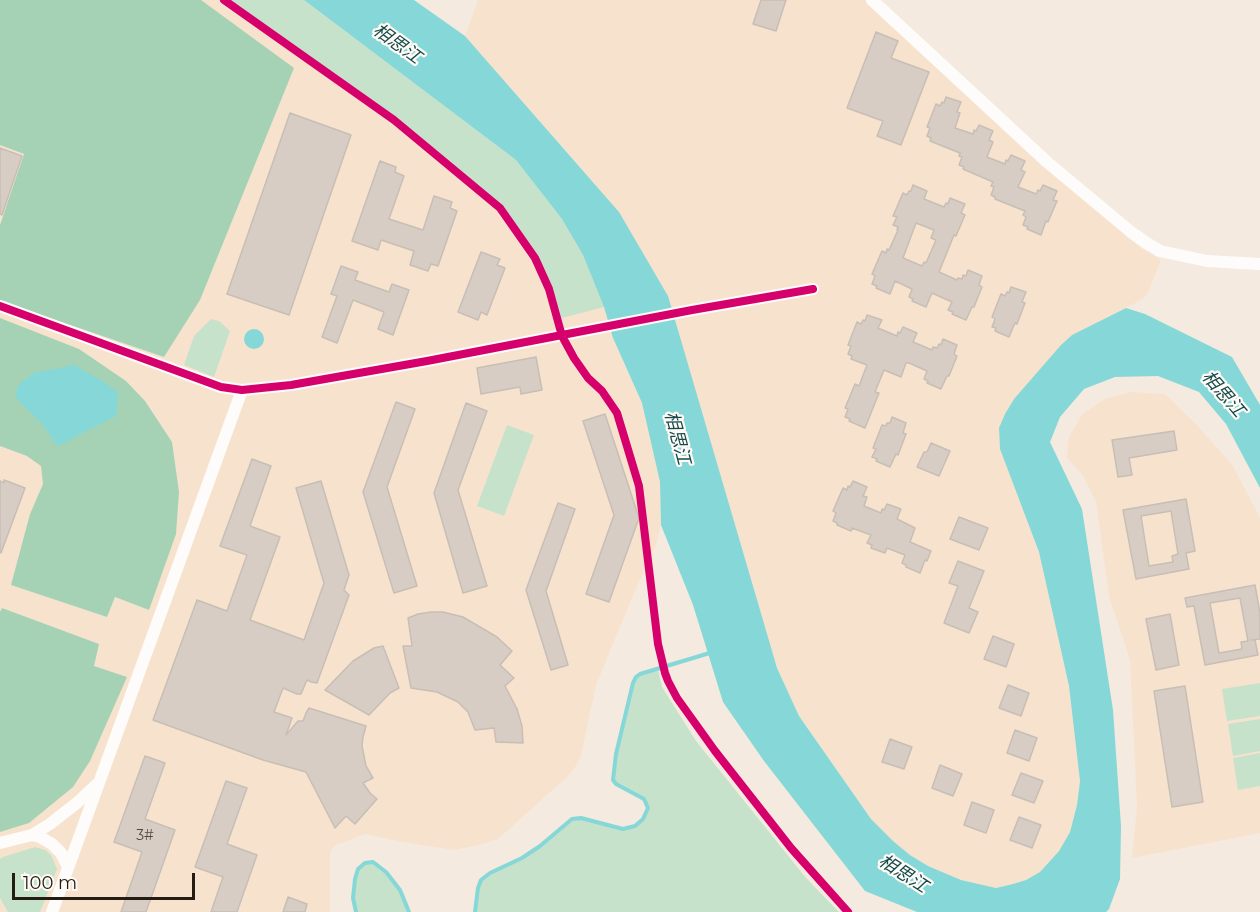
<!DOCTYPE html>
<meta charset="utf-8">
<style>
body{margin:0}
#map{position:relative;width:1260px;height:912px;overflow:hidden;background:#f5eadf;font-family:Montserrat,sans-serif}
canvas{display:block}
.scale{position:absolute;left:12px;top:873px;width:183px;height:27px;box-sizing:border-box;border:3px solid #241c13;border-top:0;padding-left:8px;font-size:18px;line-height:21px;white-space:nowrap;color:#241c13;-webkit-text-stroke:4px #fffaf6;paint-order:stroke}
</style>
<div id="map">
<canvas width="1260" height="912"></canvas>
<div class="scale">100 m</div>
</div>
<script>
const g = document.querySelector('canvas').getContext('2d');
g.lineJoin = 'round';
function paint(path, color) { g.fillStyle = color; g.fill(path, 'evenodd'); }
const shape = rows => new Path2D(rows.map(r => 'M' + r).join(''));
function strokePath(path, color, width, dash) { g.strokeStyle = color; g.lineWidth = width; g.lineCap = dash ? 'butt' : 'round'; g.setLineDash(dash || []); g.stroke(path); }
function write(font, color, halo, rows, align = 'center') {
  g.font = font + ' Montserrat,"Noto Sans SC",sans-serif'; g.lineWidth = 4.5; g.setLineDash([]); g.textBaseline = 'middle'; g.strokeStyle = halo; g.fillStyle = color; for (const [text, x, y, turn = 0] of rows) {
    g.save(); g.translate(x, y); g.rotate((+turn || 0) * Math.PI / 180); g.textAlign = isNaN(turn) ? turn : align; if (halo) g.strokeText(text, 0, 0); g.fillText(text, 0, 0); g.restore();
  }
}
paint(shape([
 [0,0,304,0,516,160,619,212,465,36,478,0,865,0,950,78,1082,197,1142,249,1161,260,1148,292,1143,299,1072,335,1061,345,999,428,1000,449,1039,552,1069,686,1080,781,1077,805,1070,832,1059,851,1040,872,1026,880,1013,884,995,888,961,880,928,866,910,855,893,841,871,819,799,716,777,668,613,339,642,403,660,482,661,524,656,545,631,600,596,685,581,756,576,766,568,776,498,839,479,845,454,850,402,842,365,834,336,845,332,848,330,856,330,912,0,912],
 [1131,392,1165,394,1197,425,1233,466,1260,518,1260,833,1132,858,1137,807,1130,660,1109,597,1096,501,1082,474,1067,458,1068,439,1082,414,1105,399]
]), '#f7e3cd');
paint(shape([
 [224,0,304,0,516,160,562,219,583,255,604,307,558,319,549,289,535,258,500,208,394,120],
 [211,319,219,321,230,331,214,377,184,365,194,336],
 [507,425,534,435,504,516,477,506],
 [658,669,662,687,696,741,806,878,839,912,475,912,478,888,481,880,490,873,522,858,540,846,572,819,581,818,623,829,635,826,643,819,648,808,644,799,615,782,613,775,616,754,633,683,636,677,640,674],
 [1260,683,1260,716,1227,721,1222,689],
 [1260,719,1260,751,1233,756,1228,724],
 [1260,753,1260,786,1238,790,1233,758],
 [35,847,45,850,51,855,57,869,40,912,8,912,0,898,0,859,3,857],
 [373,862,386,872,400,890,409,912,356,912,353,898,355,879,358,869,365,863]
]), '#c6e2cb');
paint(shape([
 [0,0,201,0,294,68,200,300,164,357,0,301,0,225,24,154,0,145],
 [0,318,79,349,126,381,145,401,172,442,179,492,176,534,149,610,115,597,107,617,11,585,30,514,43,484,41,466,27,456,0,446],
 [2,608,99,644,94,666,127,677,90,761,73,787,29,823,0,832,0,612]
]), '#a5d2b5');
paint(shape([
 [304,0,414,0,465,36,619,212,668,296,777,668,799,716,871,819,893,841,910,855,928,866,961,880,996,888,1013,884,1026,880,1040,872,1059,851,1070,832,1077,805,1080,781,1069,686,1039,552,1000,449,999,428,1005,414,1014,399,1061,345,1072,335,1126,308,1145,314,1232,357,1260,405,1260,488,1226,424,1199,392,1158,376,1115,377,1084,389,1060,417,1050,442,1082,509,1113,710,1121,826,1120,879,1109,909,1106,912,917,912,865,891,764,761,723,702,693,605,661,525,660,482,642,403,613,338,604,307,583,255,562,219,516,160],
 '244 339a10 10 0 1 1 20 0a10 10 0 1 1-20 0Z',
 [74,365,104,382,118,393,116,416,58,446,53,440,43,425,15,397,19,384,34,373]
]), '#85d8d7');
strokePath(shape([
 [356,912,353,898,355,879,358,869,365,863,373,862,386,872,400,890,409,912],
 [475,912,478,888,481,880,490,873,522,858,540,846,572,819,581,818,623,829,635,826,643,819,648,808,644,799,616,784,613,780,616,754,633,683,636,677,640,674,713,652]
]), '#85d8d7', 4);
const building = shape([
 [761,0,786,0,776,31,753,24,761,0],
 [876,32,898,41,891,58,929,72,901,145,877,136,883,121,847,108,876,32],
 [946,97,961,102,957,112,960,113,955,128,973,134,974,130,976,131,979,125,993,131,989,140,993,142,987,157,1005,164,1006,160,1008,161,1011,155,1025,161,1021,170,1025,172,1018,187,1036,194,1038,190,1040,191,1043,185,1057,191,1053,200,1057,201,1048,222,1046,221,1041,235,1027,229,1028,227,1023,225,1026,217,1023,215,1025,211,995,199,995,197,991,195,994,187,991,186,993,182,963,169,964,167,959,165,962,157,959,156,960,153,930,141,931,138,927,136,930,128,927,127,936,104,940,106,942,102,944,103,946,97],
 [290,113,351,135,289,315,227,294,290,113],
 [0,148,22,156,2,215,0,214,0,148],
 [380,161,396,167,395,172,404,176,389,219,423,230,434,196,452,202,450,208,457,211,438,266,431,264,428,271,410,265,414,251,381,240,378,250,352,241,380,161],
 [913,185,927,191,924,199,944,207,946,203,948,204,950,198,965,204,961,213,965,215,956,236,954,235,939,272,957,280,958,278,962,279,963,275,966,276,968,270,982,276,979,285,982,287,974,307,972,307,966,320,952,314,953,312,948,310,952,302,932,293,926,307,912,301,913,299,909,297,912,289,895,281,890,294,876,288,877,286,872,284,875,276,872,274,882,251,886,253,887,249,889,250,898,230,897,230,898,227,893,225,897,217,893,216,903,193,907,195,909,191,911,191,913,185],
 [916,223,934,230,931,238,936,240,926,263,924,262,922,266,903,258,916,223],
 [481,252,500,259,497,265,505,268,487,315,481,312,478,320,458,312,481,252],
 [341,266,358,272,355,280,389,292,392,284,409,290,393,335,378,329,384,312,353,300,337,343,322,337,337,296,331,294,341,266],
 [1011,287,1026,292,1022,302,1025,303,1017,324,1015,323,1009,337,995,331,996,328,992,327,995,319,992,317,1001,294,1005,296,1007,292,1009,293,1011,287],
 [867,315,882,320,878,328,897,336,898,332,900,333,903,327,917,333,913,342,932,350,933,347,937,348,939,344,941,345,943,339,957,345,954,354,957,356,949,376,947,376,941,389,927,383,928,381,924,379,927,371,909,363,906,363,901,377,884,370,875,392,879,393,865,428,849,421,850,419,845,417,848,409,845,408,855,384,859,386,867,365,851,359,852,356,848,354,851,346,848,345,857,322,861,324,863,320,865,321,867,315],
 [536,357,542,390,521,394,520,387,481,394,477,368,536,357],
 [396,402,415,409,387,487,417,586,394,593,363,492,396,402],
 [466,403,487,411,458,490,487,586,463,593,434,493,466,403],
 [605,414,639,518,609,602,586,594,614,515,583,421,605,414],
 [892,417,906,423,903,433,906,434,898,455,896,454,890,467,876,461,877,459,872,457,876,449,873,448,882,425,886,426,887,423,890,423,892,417],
 [1174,431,1177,450,1129,458,1132,475,1118,477,1112,440,1174,431],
 [931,443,950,451,939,476,917,467,924,452,927,452,931,443],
 [252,459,271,466,250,526,280,537,250,620,304,640,324,583,296,488,321,481,349,575,344,590,349,595,317,683,311,682,307,680,301,694,297,694,283,688,274,712,292,718,286,735,298,721,303,721,306,713,309,708,366,726,363,737,362,746,366,766,373,778,363,783,370,793,377,799,355,824,346,816,335,828,306,772,263,760,153,720,197,600,227,611,247,555,220,546,252,459],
 [4,480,25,488,1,553,0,552,0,481,4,483,4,480],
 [853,481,867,487,863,496,867,497,864,506,881,513,882,509,884,510,887,504,901,509,897,519,915,528,910,542,931,551,927,561,925,560,920,573,906,567,906,565,902,563,905,555,887,548,885,553,871,548,872,545,867,543,871,535,852,528,851,531,837,525,837,523,833,521,836,513,833,511,843,488,847,490,848,486,850,487,853,481],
 [1186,499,1195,551,1186,553,1189,569,1136,579,1123,510,1186,499],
 [1171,511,1178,554,1172,556,1173,562,1149,566,1141,516,1171,511],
 [558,503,575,509,546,591,568,665,551,670,526,590,558,503],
 [959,517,988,528,979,550,950,539,959,517],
 [958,561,984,571,969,608,978,612,969,633,944,623,958,586,949,583,958,561],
 [1255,585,1260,613,1260,639,1251,640,1255,640,1258,655,1205,665,1194,606,1187,607,1185,598,1255,585],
 [1240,598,1248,641,1241,642,1242,649,1219,653,1210,603,1240,598],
 [431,612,443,612,463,617,497,637,512,651,500,665,514,678,505,686,517,709,522,726,523,743,496,742,494,728,475,730,468,712,458,702,437,692,411,688,403,646,412,646,408,618,418,614,431,612],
 [1170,614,1179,665,1156,670,1146,619,1170,614],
 [993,636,1014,644,1006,667,984,659,993,636],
 [383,646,399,688,390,693,369,715,325,690,353,661,374,648,383,646],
 [1008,685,1029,693,1021,716,999,708,1008,685],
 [1185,686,1203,802,1172,807,1154,691,1185,686],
 [1015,730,1037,738,1029,761,1007,753,1015,730],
 [890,739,912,747,904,769,882,762,890,739],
 [145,756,165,763,145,819,175,830,146,912,121,912,142,852,114,842,145,756],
 [940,765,962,774,953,796,932,788,940,765],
 [1021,773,1043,781,1034,803,1012,795,1021,773],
 [226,781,247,788,227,844,257,855,237,912,211,912,223,877,195,867,226,781],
 [972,802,994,810,986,833,964,825,972,802],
 [1019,817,1041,825,1032,848,1010,840,1019,817],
 [288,897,307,904,305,912,283,912,288,897]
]);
paint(building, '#d7cdc4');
strokePath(building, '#c7beb5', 1.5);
strokePath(shape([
 [872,0,1047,162,1131,232,1145,242,1160,251,1207,261,1260,264],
 [0,306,221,387,242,390,291,385,427,361,692,310,813,289],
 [32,835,40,837,52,844,61,853,68,867],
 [0,843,32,835,50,824,78,802,97,784],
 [52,912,242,390]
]), '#fefcfa', 12);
strokePath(shape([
 [224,0,394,120,500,208,535,258,549,289,562,336,574,358,588,378,602,391,617,413,639,486,658,644,665,673,668,681,677,698,715,751,791,848,848,912],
 [0,306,221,387,242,390,291,385,427,361,692,310,813,289]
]), '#d6006c', 8);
write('14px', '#51483f', null, [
 ["3#",145,836]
]);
write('italic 18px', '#144b4c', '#fffaf6', [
 ["相思江",397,44,36],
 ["相思江",1223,394,49],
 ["相思江",677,438,75],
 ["相思江",903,874,33]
]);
</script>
